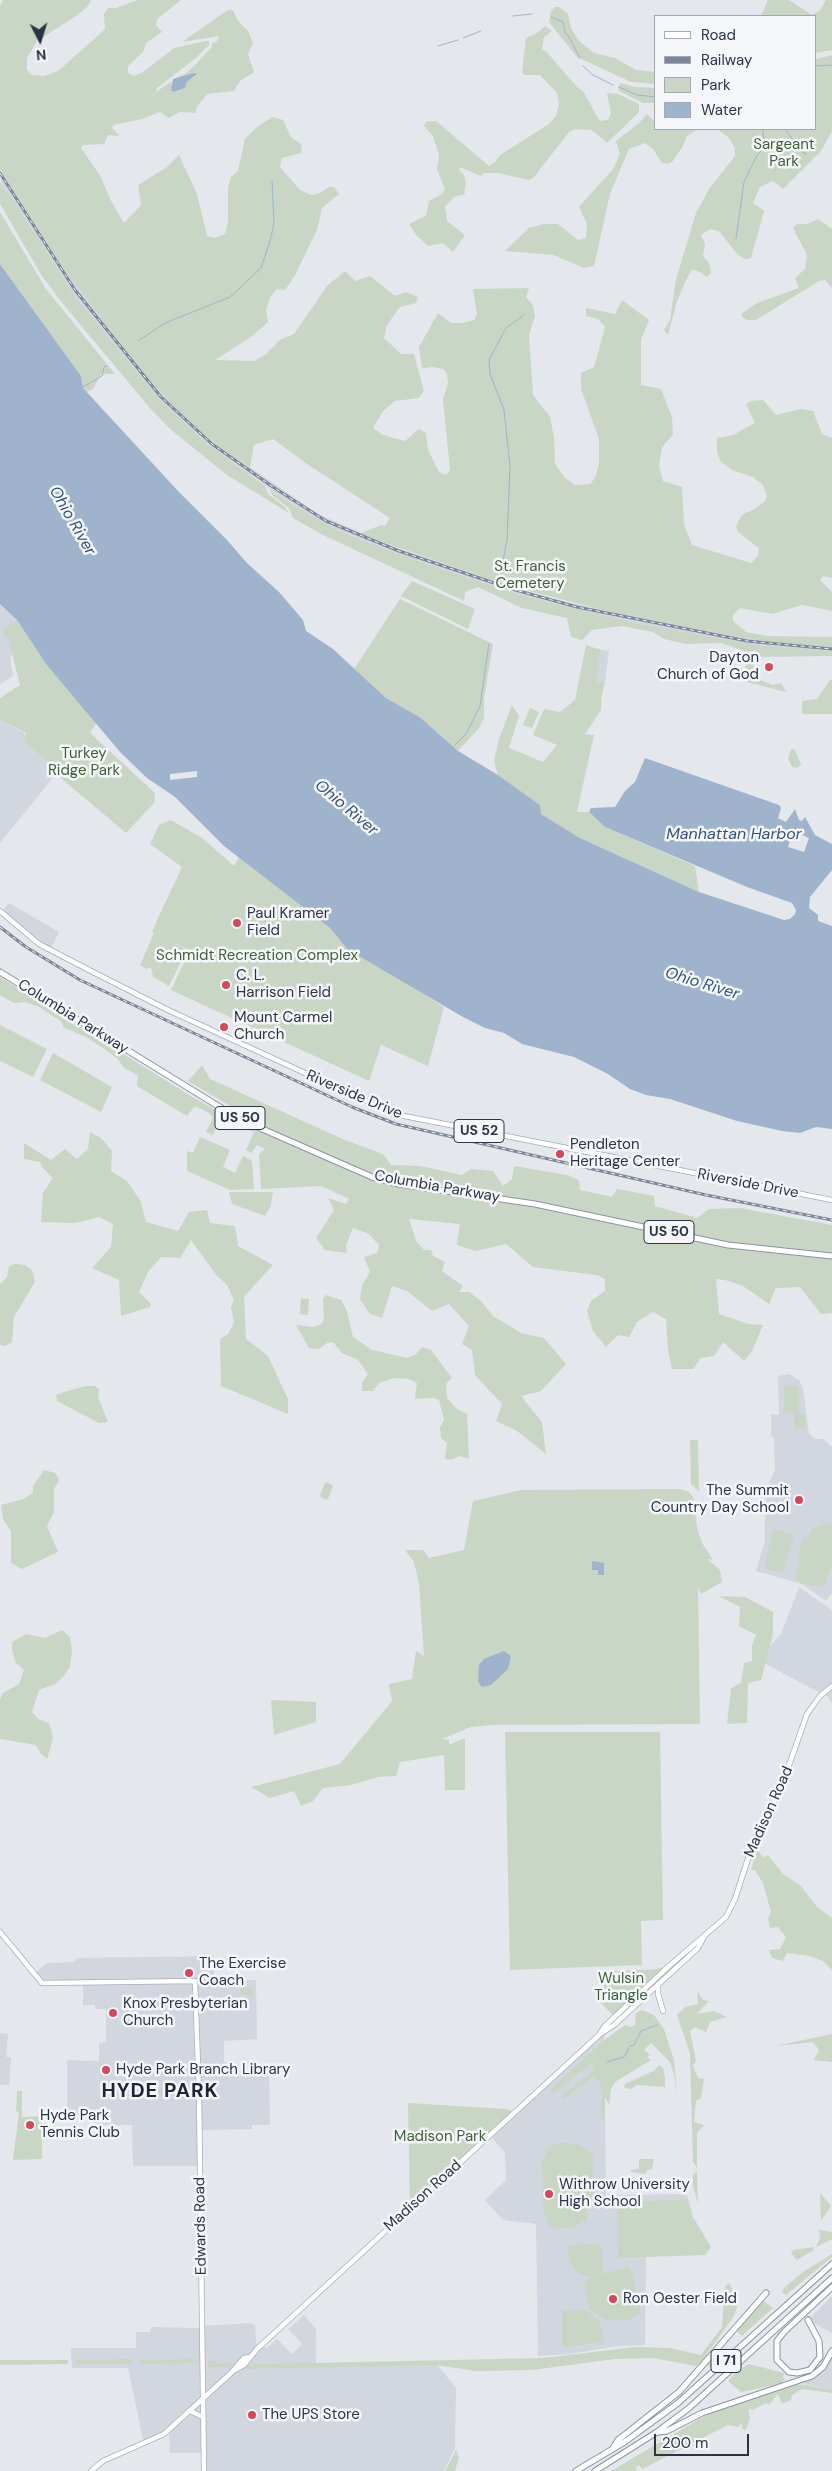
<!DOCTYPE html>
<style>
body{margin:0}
#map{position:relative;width:832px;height:2471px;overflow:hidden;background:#e4e7ec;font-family:"DM Sans",sans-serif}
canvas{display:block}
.legend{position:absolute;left:654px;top:15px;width:162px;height:115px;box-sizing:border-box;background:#f4f6f9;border:1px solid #a4a8b1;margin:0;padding:6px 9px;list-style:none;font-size:15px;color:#2b3445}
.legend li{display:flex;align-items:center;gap:10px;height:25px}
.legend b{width:25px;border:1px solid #a4a8b1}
.north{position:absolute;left:15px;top:15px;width:50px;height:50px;-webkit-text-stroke:4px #f4f6f9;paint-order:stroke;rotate:175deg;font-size:14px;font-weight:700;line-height:20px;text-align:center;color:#2b3445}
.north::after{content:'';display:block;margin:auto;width:18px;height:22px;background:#2b3445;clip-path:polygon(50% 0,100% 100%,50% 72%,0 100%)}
.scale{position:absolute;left:654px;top:2434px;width:95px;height:22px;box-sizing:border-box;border:2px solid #2b3445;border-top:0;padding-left:6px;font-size:15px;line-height:18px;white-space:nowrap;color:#2b3445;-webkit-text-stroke:4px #f4f6f9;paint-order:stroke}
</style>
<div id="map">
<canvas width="832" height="2471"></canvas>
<ul class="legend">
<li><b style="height:6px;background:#fff"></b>Road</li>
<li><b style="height:6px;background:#7d8696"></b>Railway</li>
<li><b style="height:14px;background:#c9d6c5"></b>Park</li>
<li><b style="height:14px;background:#9fb4cc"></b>Water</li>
</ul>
<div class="north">N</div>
<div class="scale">200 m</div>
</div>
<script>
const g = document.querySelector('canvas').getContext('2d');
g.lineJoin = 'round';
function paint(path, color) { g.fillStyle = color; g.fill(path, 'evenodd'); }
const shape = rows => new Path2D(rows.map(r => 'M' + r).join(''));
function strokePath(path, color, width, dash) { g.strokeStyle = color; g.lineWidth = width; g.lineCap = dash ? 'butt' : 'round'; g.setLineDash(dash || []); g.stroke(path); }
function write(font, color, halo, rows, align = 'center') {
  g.font = font + ' "DM Sans",sans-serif'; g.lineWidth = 5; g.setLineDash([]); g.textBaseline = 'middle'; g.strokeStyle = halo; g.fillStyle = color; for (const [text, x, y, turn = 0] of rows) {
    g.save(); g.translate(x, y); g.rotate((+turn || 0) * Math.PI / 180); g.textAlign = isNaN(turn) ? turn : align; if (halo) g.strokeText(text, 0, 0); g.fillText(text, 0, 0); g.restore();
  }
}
paint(shape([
 [0,169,59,262,135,364,174,408,209,439,318,514,388,545,541,596,603,610,832,647,832,651,755,645,716,639,639,624,517,594,393,552,339,531,295,507,209,445,163,403,77,299,11,196,2,188],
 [0,604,17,620,32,642,10,656,13,676,0,684],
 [601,650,609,651,605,682,597,682],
 [0,720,24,733,26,744,56,769,56,774,0,843],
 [9,903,59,932,50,950,39,944,2,912],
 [789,1374,799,1380,803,1388,809,1434,815,1439,823,1439,832,1447,832,1593,826,1601,802,1584,756,1571,765,1541,765,1514,768,1486,775,1470,774,1439,776,1439,771,1436,771,1414,779,1415,778,1376],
 [799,1587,832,1610,832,1704,825,1692,822,1694,762,1662,768,1648,781,1634],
 [214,1956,214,1981,256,1980,257,2039,224,2041,224,2062,230,2063,230,2069,269,2071,270,2125,252,2125,252,2129,200,2130,200,2166,133,2166,132,2125,94,2125,93,2114,67,2114,67,2060,99,2061,99,2043,106,2042,106,2009,95,2009,95,2005,83,2005,83,1982,42,1983,34,1974,47,1963,75,1962,76,1958],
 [0,2033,8,2034,6,2057,11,2057,9,2085,0,2085],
 [604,2033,606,2195,687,2194,688,2199,618,2202,618,2258,646,2257,645,2345,619,2346,569,2354,538,2356,536,2224,503,2220,485,2200,506,2180,505,2153,490,2135],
 [832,2296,832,2333,808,2320],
 [304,2315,316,2329,316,2365,436,2363,456,2388,455,2448,444,2471,204,2471,204,2453,170,2453,169,2430,144,2444,128,2368,72,2368,71,2348,136,2348,136,2332,150,2332,151,2327,198,2328,202,2326,250,2323,255,2325,257,2349,261,2346,267,2348,277,2339,292,2354,302,2344,288,2329],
 [832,2359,832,2389,801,2384,820,2374]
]), '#d2d6de');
paint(shape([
 [3,0,91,0,87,7,76,16,37,41,27,58,27,70,32,75,44,76,58,71,101,33,105,29,104,14,108,8,116,8,138,0,181,0,157,19,156,25,162,32,146,43,143,52,128,66,128,73,134,76,143,72,174,48,206,41,209,41,209,45,196,58,157,88,156,92,172,81,171,85,175,91,185,88,187,82,197,75,173,79,185,74,195,65,211,48,213,42,216,43,219,36,182,42,228,10,233,10,238,21,248,31,253,43,248,54,254,72,240,81,234,91,207,94,197,107,195,113,180,112,169,118,160,112,142,119,113,125,112,128,119,135,118,136,108,135,104,144,83,145,81,148,101,177,111,201,124,223,141,205,138,185,167,167,179,155,197,194,207,236,214,238,225,234,228,221,228,187,231,177,238,171,245,139,257,127,272,117,283,120,291,137,302,145,301,153,282,158,280,167,300,190,311,195,320,193,329,187,334,187,339,194,322,208,317,230,294,277,285,290,277,289,271,296,266,309,268,322,251,337,215,360,254,361,265,355,280,340,294,334,327,286,345,271,355,281,370,276,395,296,406,292,418,297,416,303,400,307,387,325,384,338,401,354,414,354,424,391,419,398,395,401,384,410,373,428,383,435,405,441,419,429,426,433,428,450,439,472,446,475,450,470,443,399,448,383,447,374,443,369,433,367,422,368,419,347,438,313,451,323,463,323,474,320,477,314,473,289,529,288,526,297,533,305,535,316,529,335,533,395,550,417,554,438,555,464,565,478,575,485,590,484,595,478,599,464,599,439,581,389,581,373,594,367,605,327,598,319,586,316,586,308,615,314,622,300,649,320,641,340,641,385,661,389,672,417,673,435,662,447,659,466,663,481,682,487,684,524,692,545,751,563,758,556,759,548,738,532,736,526,742,515,756,508,765,501,767,496,763,485,753,477,732,470,721,462,717,452,717,438,733,435,755,423,746,404,751,401,763,400,776,415,801,409,813,411,822,434,832,438,832,578,823,576,820,580,832,592,832,611,802,605,772,614,740,608,733,615,733,621,746,632,767,636,832,637,832,647,778,643,735,636,603,610,510,586,359,534,381,525,385,526,390,518,310,466,273,439,254,445,250,468,209,439,174,408,135,364,59,262,0,169,0,6],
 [768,0,789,0,812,15,820,10,826,0,832,0,832,50,816,53,816,16,761,16],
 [555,7,559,7,568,14,571,28,579,41,594,53,615,58,636,70,656,72,656,84,631,82,577,57,549,22,551,11],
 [545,26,552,31,544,37,542,50,546,51,577,87,583,91,598,118,601,121,608,120,611,113,607,93,618,94,639,104,639,112,607,143,592,130,575,129,569,132,534,177,529,180,498,173,484,173,481,176,460,167,459,170,464,175,466,183,464,193,466,194,454,197,445,207,447,221,465,235,453,252,443,243,428,246,417,236,409,224,426,216,429,201,442,194,445,189,437,169,439,155,433,136,424,126,426,122,436,121,489,166,495,162,500,155,549,124,556,116,559,104,557,93,540,75,525,75,522,73,526,38,537,33],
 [832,55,832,131,821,151,783,189,773,181,760,187,753,203,764,211,751,258,745,259,738,255,719,231,710,229,701,235,705,244,703,256,710,265,711,273,707,277,698,271,692,270,687,278,677,301,668,335,664,330,670,320,676,279,696,213,709,189,735,156,735,148,729,138,717,129,816,129,816,59],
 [621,83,635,87,656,88,656,103,643,103,619,91,618,87],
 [647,114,656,123,656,129,698,129,687,136,682,148,672,162,667,164,661,162,653,149,645,143,629,149,610,194,594,266,584,268,553,255,505,251,529,228,543,224,558,224,578,240,586,238,587,224,579,207,613,169,620,154,616,141,639,123],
 [0,181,2,188,11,196,77,299,163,403,209,445,265,486,268,494,285,507,289,513,227,475,169,428,149,407,63,304,42,276,0,204],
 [0,212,46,289,115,374,101,374,93,389,87,392,83,388,81,376,0,264],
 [818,219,832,229,832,288,825,280,819,281,756,320,748,320,742,317,741,314,757,303,799,288,795,278,805,269,807,255,793,228,797,224,807,224],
 [269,489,296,507,339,531,393,552,517,594,639,624,755,645,832,651,832,656,757,657,753,660,755,678,773,685,781,683,786,692,747,682,744,651,721,643,686,644,664,639,653,632,622,626,592,630,582,640,571,637,567,618,522,608,478,587,465,592,464,601,321,534,293,518,289,508,273,496],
 [412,581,475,609,468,629,401,596],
 [400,599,493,644,484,698,484,718,479,728,458,751,421,718,386,698,354,669],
 [17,620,46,664,97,722,90,733,155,793,154,803,126,833,56,774,56,769,26,744,24,736,26,733,0,720,0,698,20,685,9,641,2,631],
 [586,645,601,650,597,682,605,682,601,699,601,710,585,734,594,735,577,812,589,812,605,827,695,866,699,892,580,838,541,814,540,805,498,775,494,761,499,739,512,705,519,716,509,748,543,762,557,745,533,735,544,709,560,712,575,700],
 [830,680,832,680,832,714,802,714,802,701,817,699],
 [530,708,539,712,532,728,523,725],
 [791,749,795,750,801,764,798,768,792,767,788,759],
 [171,820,202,838,234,866,239,857,330,928,347,949,388,971,444,1007,428,1066,381,1045,369,1081,171,990,190,950,170,941,187,950,169,986,153,977,151,967,146,969,140,965,154,933,152,932,158,918,182,867,150,844,159,825],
 [0,977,194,1098,216,1110,217,1108,252,1129,230,1106,188,1081,202,1065,210,1079,345,1140,383,1154,391,1165,420,1166,462,1175,471,1169,493,1171,503,1186,512,1179,514,1166,567,1175,579,1180,580,1190,612,1197,617,1189,654,1196,655,1206,697,1218,709,1209,740,1208,832,1225,832,1313,821,1314,800,1287,776,1288,769,1304,743,1286,725,1280,716,1279,719,1314,749,1324,763,1325,752,1351,744,1361,723,1342,714,1356,701,1358,693,1369,672,1369,668,1350,666,1319,653,1312,637,1322,629,1337,618,1335,606,1347,593,1331,587,1311,591,1301,605,1291,605,1279,596,1275,533,1267,506,1244,476,1251,457,1245,460,1224,409,1219,416,1241,424,1250,431,1250,433,1256,445,1262,442,1271,463,1286,459,1292,469,1292,481,1301,493,1316,521,1333,544,1338,566,1364,541,1391,521,1396,542,1422,546,1454,517,1431,496,1421,502,1404,475,1375,472,1350,462,1344,469,1326,449,1304,432,1311,407,1291,392,1286,382,1318,370,1314,360,1299,362,1285,370,1272,364,1257,377,1253,379,1245,369,1234,353,1228,346,1245,347,1253,325,1250,316,1238,334,1210,328,1198,346,1204,349,1199,321,1186,261,1189,259,1154,265,1149,257,1145,252,1153,246,1150,254,1132,236,1125,234,1128,217,1125,213,1135,206,1132,213,1118,209,1113,195,1106,187,1116,137,1086,138,1076,123,1067,118,1059,104,1049,88,1038,63,1027,62,1022,39,1007,25,1002,14,1003,0,995],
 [0,1025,47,1049,33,1077,0,1061],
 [53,1053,112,1087,101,1112,40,1080],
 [90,1132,102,1139,112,1151,111,1171,127,1181,141,1202,146,1222,178,1231,189,1212,207,1210,210,1223,235,1226,238,1246,273,1265,244,1297,246,1339,268,1356,288,1399,288,1414,221,1386,220,1339,228,1334,234,1322,231,1307,234,1300,227,1285,217,1276,191,1240,180,1258,161,1257,148,1272,139,1292,151,1304,150,1307,121,1316,119,1280,92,1268,111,1247,113,1224,99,1217,76,1223,41,1222,43,1193,53,1178,42,1167,40,1162,24,1159,24,1143,51,1160,65,1149,77,1159,88,1149],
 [200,1137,230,1150,223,1167,235,1173,243,1156,252,1161,254,1189,230,1190,187,1171,187,1151,193,1153],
 [229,1192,273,1192,271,1205,265,1216,232,1204],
 [14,1264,25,1265,32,1270,35,1282,14,1317,12,1342,5,1346,0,1345,0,1284,7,1277,9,1266],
 [326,1295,341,1300,347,1311,353,1337,372,1350,407,1358,416,1354,422,1347,431,1350,452,1378,446,1384,447,1398,457,1409,467,1414,469,1459,460,1456,451,1460,445,1459,447,1443,441,1438,440,1427,444,1420,439,1400,434,1398,415,1399,417,1383,409,1379,395,1378,379,1383,373,1391,362,1391,362,1383,368,1374,358,1360,342,1353,333,1342,327,1343,319,1349,309,1348,296,1325,314,1327,321,1324,324,1319,323,1299],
 [301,1298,309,1299,308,1315,300,1314],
 [786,1385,799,1387,799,1414,805,1415,805,1428,794,1428,794,1407,794,1413,784,1412,784,1387],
 [85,1386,95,1386,99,1389,98,1397,108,1422,99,1423,57,1401,56,1395,61,1393],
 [690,1440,698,1440,699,1491,691,1484],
 [44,1470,55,1473,59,1480,54,1489,54,1512,47,1526,58,1552,22,1569,11,1563,11,1531,3,1519,1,1505,23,1499,33,1493,33,1486],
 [327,1482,333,1486,328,1499,325,1500,320,1496,325,1483],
 [680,1489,689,1492,693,1497,697,1528,702,1543,713,1560,707,1559,720,1570,722,1582,701,1594,698,1587,700,1724,492,1725,471,1727,442,1739,449,1740,449,1745,465,1738,465,1790,445,1790,444,1755,400,1762,396,1776,378,1777,351,1785,323,1788,313,1801,301,1806,294,1791,270,1798,251,1787,340,1764,392,1701,389,1684,412,1679,416,1651,424,1656,419,1583,414,1562,405,1550,423,1550,429,1558,464,1550,473,1501,522,1490],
 [826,1523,832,1524,832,1567,823,1587,803,1584,797,1580,795,1574,800,1560,798,1555,803,1538,806,1539,813,1528],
 [773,1529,794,1535,783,1573,764,1568],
 [718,1596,745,1597,773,1612,773,1634,761,1680,748,1683,747,1723,727,1724,731,1688,741,1683,744,1663,752,1661,752,1646,756,1635,739,1626,740,1607],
 [62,1630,70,1637,72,1650,70,1667,63,1677,55,1684,39,1690,32,1712,38,1719,49,1723,51,1729,53,1739,47,1759,41,1754,36,1745,0,1739,0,1700,3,1693,19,1684,24,1670,16,1663,12,1651,12,1642,26,1634,45,1638],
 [271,1700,316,1702,316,1722,274,1735],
 [505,1732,660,1732,663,1920,641,1921,642,1965,510,1970],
 [757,1849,763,1858,768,1855,783,1874,800,1885,817,1907,832,1918,832,1970,823,1961,810,1956,787,1953,783,1961,772,1958,769,1950,780,1949,786,1937,778,1927,770,1928,768,1918,771,1912,763,1883,755,1870,751,1870],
 [669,1966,615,2017,597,1999,604,1996,603,1972,656,1969],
 [240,1987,253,1989,254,1996,241,1994],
 [697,1990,703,2000,709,2001,697,2014,714,2011,727,2017,710,2022,706,2032,695,2027,690,2031,696,2061,693,2065,698,2078,704,2079,701,2098,696,2101,694,2122,704,2125,697,2133,697,2168,693,2162,690,2053,677,2015,685,2007,698,2004],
 [642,2010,654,2015,664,2029,674,2060,677,2095,674,2074,670,2062,651,2043,644,2050,650,2055,647,2057,651,2060,615,2082,611,2089,609,2105,605,2097,605,2120,601,2118,602,2095,599,2081,592,2077,565,2099,561,2097,591,2072,596,2060,555,2092,550,2090,603,2041,625,2025,630,2027,635,2025,636,2013],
 [832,2034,832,2062,814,2060,819,2050,813,2042,776,2046],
 [659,2065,663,2068,665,2077,665,2087,637,2085,631,2089,624,2088,625,2084,655,2070],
 [148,2089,180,2090,182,2094,180,2096,151,2095,147,2094],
 [17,2091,22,2091,22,2117,42,2116,42,2159,13,2160,19,2112,16,2111],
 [408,2103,506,2109,514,2112,410,2208],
 [561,2142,579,2145,593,2154,593,2207,587,2207,587,2222,582,2222,574,2227,555,2229,548,2225,543,2208,542,2161,547,2152,545,2149],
 [639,2159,654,2159,652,2169,646,2171,646,2174,631,2172,630,2170,639,2169],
 [697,2171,698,2204,693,2186,693,2175],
 [820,2193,831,2206,821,2221],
 [688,2199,693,2217,711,2247,705,2255,618,2258,617,2202],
 [819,2230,832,2232,832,2239,816,2247,820,2238],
 [598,2244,602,2248,602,2274,628,2267,631,2269,641,2313,628,2320,607,2320,589,2310,584,2281,592,2278,579,2274,574,2268,569,2260,568,2245],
 [813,2247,814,2250,797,2260,791,2253,793,2250],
 [832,2254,832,2257,786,2295,782,2292,784,2288,803,2272],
 [729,2283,736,2298,737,2308,734,2316,702,2361,738,2371,749,2364,784,2373,783,2378,785,2380,782,2382,832,2389,832,2393,802,2389,792,2395,791,2400,782,2404,778,2394,769,2405,766,2403,753,2410,748,2409,750,2418,746,2430,742,2429,742,2423,738,2427,728,2425,642,2469,639,2465,637,2466,636,2471,611,2471,703,2417,732,2405,793,2386,779,2384,741,2392,728,2381,735,2373,700,2363,696,2366,653,2358,615,2359,532,2370,476,2371,436,2365,244,2369,249,2365,266,2364,543,2358,635,2347,670,2348,701,2355,722,2327,725,2287],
 [763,2300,773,2308,742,2336,737,2331],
 [562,2310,584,2310,591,2314,599,2321,602,2329,604,2342,565,2347,562,2345],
 [133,2359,133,2364,75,2364,75,2360],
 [198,2359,198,2363,140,2364,140,2360],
 [68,2360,68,2364,0,2365,0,2360],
 [208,2360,220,2363,235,2362,229,2367,208,2367],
 [456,2450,459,2458,455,2471,445,2471]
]), '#c9d6c5');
paint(shape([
 [194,73,197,74,187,82,185,88,173,92,171,89,173,79],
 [0,264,81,376,83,388,178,491,227,540,247,563,279,592,303,620,306,631,333,649,386,698,421,718,458,751,498,775,540,805,541,814,580,838,699,892,784,920,790,919,795,914,796,910,792,903,747,887,605,827,589,812,591,808,615,807,625,791,635,782,645,758,779,805,781,808,778,818,786,822,795,809,799,820,802,821,805,817,815,835,832,844,832,870,810,897,809,908,818,915,818,921,832,926,832,1129,816,1127,800,1133,782,1131,737,1121,670,1099,646,1095,630,1089,608,1074,574,1057,522,1044,504,1033,485,1028,463,1017,347,949,330,928,224,846,175,797,147,778,120,752,46,664,17,620,0,604],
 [592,1561,604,1563,604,1575,598,1575,598,1570,592,1570],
 [504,1651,511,1656,508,1669,491,1685,482,1687,478,1682,479,1665,484,1659]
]), '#9fb4cc');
paint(shape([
 [197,771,197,777,170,780,170,774],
 [793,831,809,838,804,852,788,847]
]), '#e4e7ec');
strokePath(shape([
 [513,16,532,14],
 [551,17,563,22,565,32,569,37,580,58],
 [463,38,481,31],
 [438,46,458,40],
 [583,66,593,75,613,85],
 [816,66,832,65],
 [619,87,637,95,656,97],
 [785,129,799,149],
 [801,151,806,154],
 [736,239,744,182,756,157,764,147,763,129],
 [138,341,165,323,230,297,261,268,271,238,274,221,272,181],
 [81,388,102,376,104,367,107,366],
 [500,576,507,540,510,466,504,410,490,374,489,360,506,328,524,315],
 [454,746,466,734,480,706,489,644],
 [607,2062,624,2057,630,2046,634,2045,641,2031,657,2025]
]), '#9fb4cc', 1);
const secondary = shape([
 [0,1932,42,1983,195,1981,199,2094,204,2471],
 [658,1984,658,1994,663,2011],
 [599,2035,614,2025,698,1948,704,1937],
 [233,2371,244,2365,257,2349,598,2036,605,2026,669,1966,726,1917,735,1899,754,1840,781,1788,807,1714,820,1696,832,1686],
 [190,2411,203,2417],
 [91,2471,103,2461,164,2434,230,2374,244,2358,249,2357]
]);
const primary = shape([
 [0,911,39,944,91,971,168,1010,394,1114,832,1200]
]);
const trunk = shape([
 [0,972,223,1109,260,1128,372,1177,399,1184,535,1204,728,1245,832,1256]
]);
const motorway = shape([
 [808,2320,819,2341,820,2357,810,2370,797,2373,789,2372,777,2360,777,2341,784,2332,832,2287],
 [658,2432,667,2431,702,2413,812,2376,823,2367,832,2351],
 [613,2448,618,2440,679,2392,766,2293],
 [576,2471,626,2441,678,2403,832,2264],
 [595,2471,657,2432,689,2408,832,2278]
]);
strokePath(secondary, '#a9aeb7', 6);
strokePath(primary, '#a3abb8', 6);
strokePath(trunk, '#8b94a3', 7);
strokePath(motorway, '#8b94a3', 7);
strokePath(secondary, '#fff', 4.5);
strokePath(primary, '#fff', 4.5);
strokePath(trunk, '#fff', 5);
strokePath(motorway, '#fff', 5);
const rail = shape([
 [0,173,75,290,161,397,212,444,273,487,326,521,399,551,512,589,577,607,747,641,832,649],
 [0,927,26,947,80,980,352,1107,396,1124,706,1195,832,1220]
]);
strokePath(rail, '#7d8696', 3);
strokePath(rail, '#f4f6f9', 1, [4]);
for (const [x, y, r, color] of [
 [769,667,5,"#d1495b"],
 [237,923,5,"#d1495b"],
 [226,985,5,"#d1495b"],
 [224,1027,5,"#d1495b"],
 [560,1154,5,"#d1495b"],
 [799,1500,5,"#d1495b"],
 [189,1973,5,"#d1495b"],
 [113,2013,5,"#d1495b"],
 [106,2070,5,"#d1495b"],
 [30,2125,5,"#d1495b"],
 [549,2194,5,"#d1495b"],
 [613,2299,5,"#d1495b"],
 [252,2415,5,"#d1495b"]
]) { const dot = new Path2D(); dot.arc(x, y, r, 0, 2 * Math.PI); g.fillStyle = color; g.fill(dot); strokePath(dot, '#f4f6f9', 2); }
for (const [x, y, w] of [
 [240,1118,50],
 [479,1131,50],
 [669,1232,50],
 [726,2361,30]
]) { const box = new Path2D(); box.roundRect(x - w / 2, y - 11.5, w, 23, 4); g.fillStyle = '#f4f6f9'; g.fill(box); strokePath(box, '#2b3445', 1); }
write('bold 14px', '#2b3445', null, [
 ["US 50",240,1118],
 ["US 52",479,1131],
 ["US 50",669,1232],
 ["I 71",726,2361]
]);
write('15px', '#3f6138', '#f4f6f9', [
 ["Sargeant",784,145],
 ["Park",784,162],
 ["St. Francis",530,567],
 ["Cemetery",530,584],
 ["Turkey",84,754],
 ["Ridge Park",84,771],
 ["Schmidt Recreation Complex",257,956],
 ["Wulsin",621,1979],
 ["Triangle",621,1996],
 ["Madison Park",440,2137]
]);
write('15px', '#2b3445', '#f4f6f9', [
 ["Dayton",759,658,"right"],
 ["Church of God",759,675,"right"],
 ["Paul Kramer",247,914],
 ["Field",247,931],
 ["C. L.",236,976],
 ["Harrison Field",236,993],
 ["Mount Carmel",234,1018],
 ["Church",234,1035],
 ["Pendleton",570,1145],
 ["Heritage Center",570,1162],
 ["The Summit",789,1491,"right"],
 ["Country Day School",789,1508,"right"],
 ["The Exercise",199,1964],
 ["Coach",199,1981],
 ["Knox Presbyterian",123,2004],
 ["Church",123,2021],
 ["Hyde Park Branch Library",116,2070],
 ["Hyde Park",40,2116],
 ["Tennis Club",40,2133],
 ["Withrow University",559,2185],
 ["High School",559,2202],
 ["Ron Oester Field",623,2299],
 ["The UPS Store",262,2415]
], 'left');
write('15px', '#2b3445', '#f4f6f9', [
 ["Columbia Parkway",73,1017,32],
 ["Riverside Drive",354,1095,23],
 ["Riverside Drive",748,1184,11],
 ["Columbia Parkway",437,1187,10],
 ["Madison Road",769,1812,-66],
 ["Madison Road",423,2196,-42],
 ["Edwards Road",201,2226,-91]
]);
write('italic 16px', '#34527a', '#f4f6f9', [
 ["Ohio River",72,521,60],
 ["Ohio River",346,808,40],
 ["Manhattan Harbor",734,835],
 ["Ohio River",702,984,17]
]);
g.letterSpacing = '1px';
write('bold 20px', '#1d2536', '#f4f6f9', [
 ["HYDE PARK",160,2092]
]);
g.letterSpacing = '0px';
</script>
